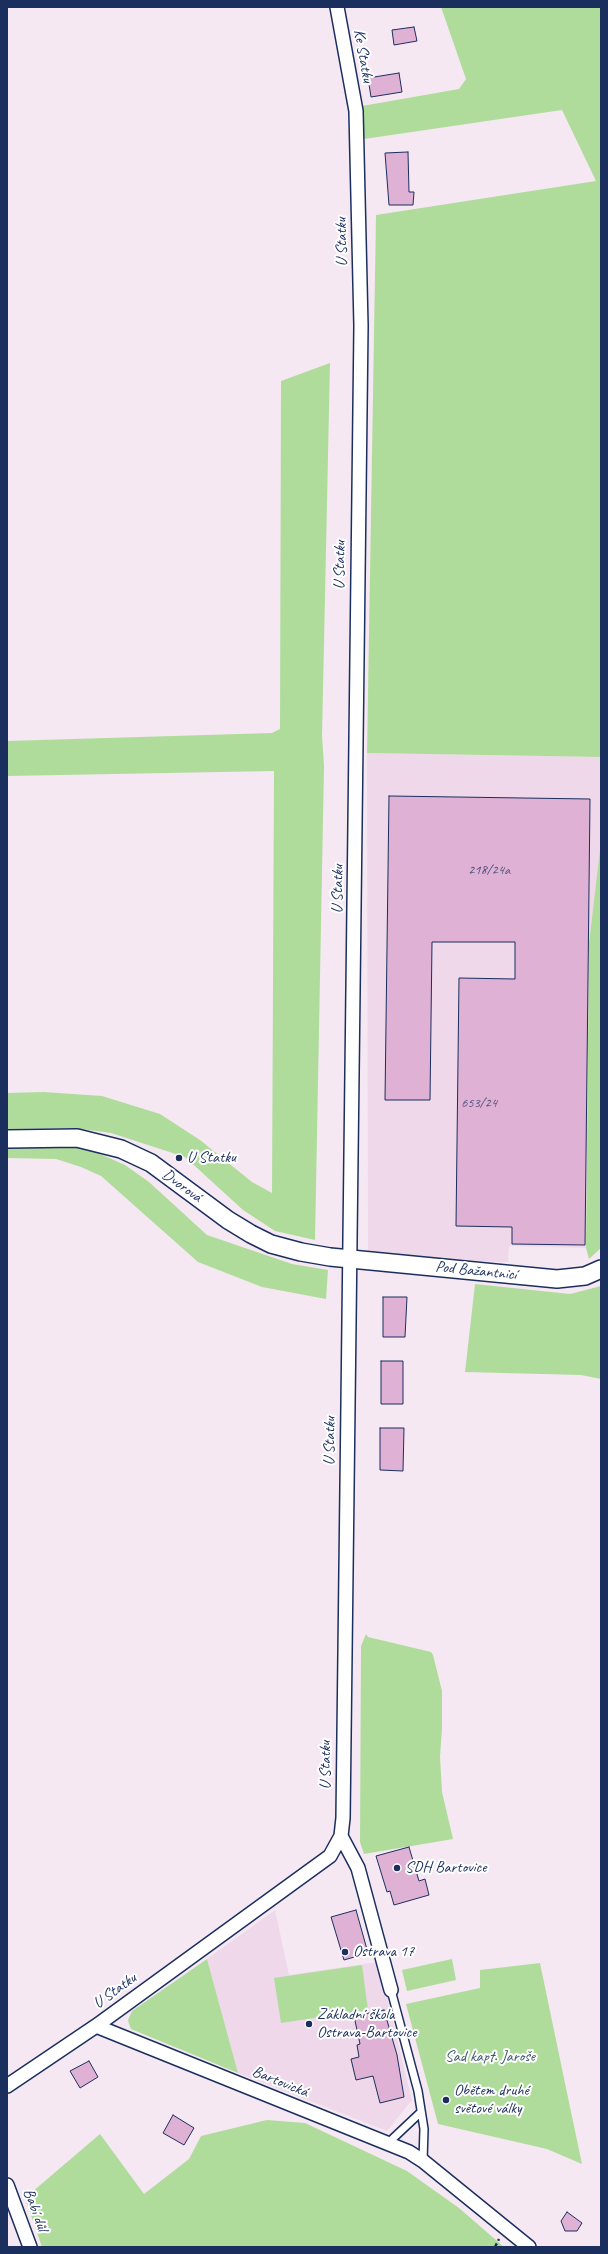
<!DOCTYPE html>
<meta charset="utf-8">
<style>
body{margin:0}
#map{position:relative;width:608px;height:2254px;overflow:hidden;background:#f5e8f2;font-family:Caveat,sans-serif}
canvas{display:block}
.frame{position:absolute;inset:0;border:8px solid #1b2f5e;pointer-events:none}
</style>
<div id="map">
<canvas width="608" height="2254"></canvas>
<div class="frame"></div>
</div>
<script>
const g = document.querySelector('canvas').getContext('2d');
g.lineJoin = 'round';
function paint(path, color) { g.fillStyle = color; g.fill(path, 'evenodd'); }
const shape = rows => new Path2D(rows.map(r => 'M' + r).join(''));
function strokePath(path, color, width, dash) { g.strokeStyle = color; g.lineWidth = width; g.lineCap = dash ? 'butt' : 'round'; g.setLineDash(dash || []); g.stroke(path); }
function write(font, color, halo, rows, align = 'center') {
  g.font = font + ' Caveat,sans-serif'; g.lineWidth = 4; g.setLineDash([]); g.textBaseline = 'middle'; g.strokeStyle = halo; g.fillStyle = color; for (const [text, x, y, turn = 0] of rows) {
    g.save(); g.translate(x, y); g.rotate((+turn || 0) * Math.PI / 180); g.textAlign = isNaN(turn) ? turn : align; if (halo) g.strokeText(text, 0, 0); g.fillText(text, 0, 0); g.restore();
  }
}
paint(shape([
 [367,753,601,757,601,841,589,943,586,1248,509,1246,508,1262,368,1258],
 [275,1910,289,1975,378,1962,412,2100,387,2131,238,2073,207,1959]
]), '#eed8e9');
paint(shape([
 [441,7,601,7,601,757,367,753,376,215,596,181,562,110,364,139,362,106,459,89,466,79],
 [330,363,322,736,324,766,315,1240,275,1231,243,1210,185,1157,111,1133,74,1128,7,1129,7,1093,44,1092,102,1096,160,1114,200,1140,252,1182,272,1193,274,771,7,776,7,741,272,733,280,729,281,381],
 [601,841,601,1248,589,1259,586,1248,589,943],
 [57,1144,89,1149,125,1165,149,1182,207,1235,292,1264,328,1270,326,1299,262,1287,198,1262,101,1176,81,1167,56,1159,7,1158,7,1146],
 [475,1284,570,1294,601,1286,601,1379,581,1375,465,1372],
 [366,1634,368,1637,431,1652,433,1655,442,1691,442,1728,440,1757,442,1792,453,1839,364,1854,360,1842,361,1646],
 [207,1959,238,2073,131,2029,129,2024,128,2020,132,2011],
 [452,1959,456,1980,407,1991,402,1970],
 [540,1963,566,2088,582,2164,547,2149,438,2124,406,2004,480,1988,480,1970],
 [362,1965,368,2010,281,2023,274,1978],
 [267,2120,305,2123,407,2171,459,2208,504,2247,42,2247,25,2198,100,2134,144,2194,189,2159,201,2136]
]), '#b0dc9b');
const building = shape([
 [414,27,417,41,394,45,392,30,414,27],
 [399,73,402,92,371,97,368,78,399,73],
 [408,152,409,192,414,192,413,205,389,205,385,153,408,152],
 [389,796,590,799,585,1245,512,1244,512,1227,456,1226,459,978,515,979,515,942,432,942,430,1100,385,1100,389,796],
 [383,1297,407,1297,405,1337,383,1337,383,1297],
 [381,1361,403,1361,403,1404,381,1404,381,1361],
 [380,1428,404,1428,403,1471,380,1470,380,1428],
 [409,1847,419,1881,425,1879,429,1895,394,1905,390,1891,387,1892,376,1856,409,1847],
 [356,1910,368,1953,344,1960,331,1917,356,1910],
 [384,2010,397,2055,404,2097,380,2103,373,2076,356,2080,351,2059,359,2057,357,2045,360,2044,354,2016,384,2010],
 [89,2061,98,2077,80,2088,70,2071,89,2061],
 [173,2115,194,2128,184,2145,163,2133,173,2115],
 [567,2212,582,2223,577,2231,565,2231,561,2221,567,2212]
]);
paint(building, '#deb1d5');
strokePath(building, '#1b2f5e', 1);
const service = shape([
 [391,1990,418,2091,424,2129,423,2161],
 [387,2144,421,2112]
]);
const minor = shape([
 [341,1836,358,1868,391,1990],
 [96,2026,330,1856,341,1836,343,1818,361,326,356,111,337,7],
 [7,2086,96,2026,409,2152,423,2161,529,2247],
 [7,2185,30,2247]
]);
const tertiary = shape([
 [7,1139,77,1138,121,1149,151,1163,228,1220,251,1234,271,1244,301,1252,330,1257,557,1279,585,1276,601,1269]
]);
strokePath(service, '#1b2f5e', 10);
strokePath(minor, '#1b2f5e', 16);
strokePath(tertiary, '#1b2f5e', 20);
strokePath(shape([
 [495,2247,499,2239]
]), '#1b2f5e', 2.5, [4, 3]);
strokePath(service, '#fff', 7);
strokePath(minor, '#fff', 13);
strokePath(tertiary, '#fff', 17);
for (const [x, y, r, color] of [
 [179,1158,4,"#1b2f5e"],
 [397,1868,4,"#1b2f5e"],
 [345,1952,4,"#1b2f5e"],
 [309,2024,4,"#1b2f5e"],
 [446,2100,4,"#1b2f5e"]
]) { const dot = new Path2D(); dot.arc(x, y, r, 0, 2 * Math.PI); g.fillStyle = color; g.fill(dot); strokePath(dot, '#fff', 1.5); }
write('14px', '#4c507c', null, [
 ["218/24a",489,870],
 ["653/24",479,1103]
]);
write('16px', '#1b2f5e', '#fff', [
 ["Ke Statku",363,56,80],
 ["U Statku",342,242,-91],
 ["U Statku",340,565,-89],
 ["U Statku",338,889,-89],
 ["Dvorová",182,1186,36],
 ["Pod Bažantnicí",476,1271,6],
 ["U Statku",330,1441,-89],
 ["U Statku",326,1765,-90],
 ["U Statku",115,1991,-36],
 ["Bartovická",280,2082,22],
 ["Babí důl",35,2210,70]
]);
write('16px', '#1b2f5e', '#fff', [
 ["U Statku",187,1158],
 ["SDH Bartovice",405,1868],
 ["Ostrava 17",353,1952],
 ["Základní škola",317,2015],
 ["Ostrava-Bartovice",317,2033],
 ["Obětem druhé",454,2091],
 ["světové války",454,2109]
], 'left');
write('16px', '#405a6d', '#fff', [
 ["Sad kapt. Jaroše",490,2057]
]);
</script>
